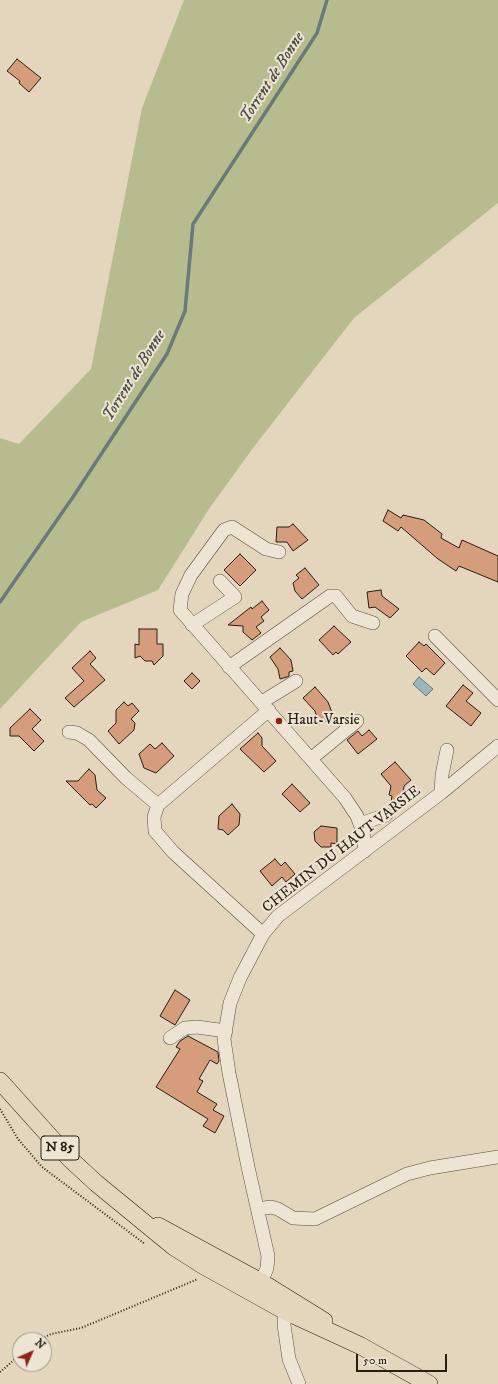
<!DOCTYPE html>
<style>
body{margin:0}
#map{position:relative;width:498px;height:1384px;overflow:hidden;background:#e4d5bd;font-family:"IM FELL DW Pica",serif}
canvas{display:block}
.north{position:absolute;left:12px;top:1332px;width:40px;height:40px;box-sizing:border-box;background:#ede4d4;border:1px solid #9e9586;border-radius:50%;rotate:45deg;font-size:11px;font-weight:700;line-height:16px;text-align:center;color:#281e12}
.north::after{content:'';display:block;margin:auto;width:14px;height:18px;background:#8f2418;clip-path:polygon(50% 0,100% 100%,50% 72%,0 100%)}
.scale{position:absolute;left:356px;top:1354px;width:91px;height:18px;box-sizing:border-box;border:2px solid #281e12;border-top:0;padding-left:5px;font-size:12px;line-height:14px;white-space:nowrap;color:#281e12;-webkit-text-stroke:3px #ede4d4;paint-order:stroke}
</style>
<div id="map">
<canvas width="498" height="1384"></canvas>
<div class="north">N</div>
<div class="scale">50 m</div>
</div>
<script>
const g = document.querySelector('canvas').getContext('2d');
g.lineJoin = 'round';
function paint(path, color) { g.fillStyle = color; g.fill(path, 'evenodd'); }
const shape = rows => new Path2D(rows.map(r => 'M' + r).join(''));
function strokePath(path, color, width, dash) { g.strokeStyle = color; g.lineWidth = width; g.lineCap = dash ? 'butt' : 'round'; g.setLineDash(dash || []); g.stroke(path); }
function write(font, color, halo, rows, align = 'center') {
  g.font = font + ' "IM FELL DW Pica",serif'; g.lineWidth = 4; g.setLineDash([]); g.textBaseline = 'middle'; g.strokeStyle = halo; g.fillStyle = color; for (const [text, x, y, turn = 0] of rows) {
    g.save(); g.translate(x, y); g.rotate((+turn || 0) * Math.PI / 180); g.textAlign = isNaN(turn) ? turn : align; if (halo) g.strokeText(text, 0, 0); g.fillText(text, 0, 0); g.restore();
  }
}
paint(shape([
 [184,0,498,0,498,203,354,318,253,448,209,509,158,590,81,622,0,709,0,438,19,444,91,369,142,108]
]), '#b7bc8f');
const water = shape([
 [419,677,433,689,426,696,413,684,419,677]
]);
paint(water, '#9ab6bc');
strokePath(water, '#6c7978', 1);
strokePath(shape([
 [0,602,73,497,167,354,185,311,193,224,317,33,327,0]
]), '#6c7978', 3.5);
const building = shape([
 [17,59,41,78,29,92,19,83,20,81,7,71,17,59],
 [388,510,401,518,403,515,424,520,442,534,441,538,459,548,462,540,498,556,498,582,459,566,456,571,438,559,401,527,398,531,383,521,388,510],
 [293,524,308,540,293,551,287,542,276,542,277,527,289,527,293,524],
 [240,554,256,570,240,586,224,570,240,554],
 [305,568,319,585,302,599,295,591,293,583,299,578,296,575,305,568],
 [381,590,382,596,399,609,390,618,375,607,369,608,367,592,381,590],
 [262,601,269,610,261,617,264,621,256,627,261,633,252,640,243,632,243,626,228,625,251,607,252,609,262,601],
 [334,626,351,642,338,654,336,652,333,655,319,640,334,626],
 [139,629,157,629,157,644,163,644,163,656,154,665,152,661,145,661,140,656,135,658,135,644,139,645,139,629],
 [419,642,424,646,426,644,445,663,434,675,426,668,422,672,406,656,419,642],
 [280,648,291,660,293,671,289,672,289,676,287,677,280,679,278,669,270,657,280,648],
 [90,651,96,658,90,664,105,680,74,707,65,698,84,681,72,668,90,651],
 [192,673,200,681,192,689,184,681,192,673],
 [463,685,473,693,466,701,481,713,471,726,446,706,463,685],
 [315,687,328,702,334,718,319,724,315,711,303,698,315,687],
 [124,702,128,706,132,703,139,711,131,719,135,723,134,730,119,744,108,731,116,723,116,710,124,702],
 [30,709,41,720,32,729,44,741,34,751,19,736,10,736,10,728,30,709],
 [369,730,377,739,358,754,347,740,358,731,362,736,369,730],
 [258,733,262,738,262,746,276,761,264,772,240,749,258,733],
 [162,743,174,756,156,773,144,768,139,754,150,744,155,749,162,743],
 [395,762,411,780,404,786,402,804,391,802,392,796,389,795,391,786,381,774,395,762],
 [89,769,95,775,97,790,106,798,96,808,92,804,90,805,66,781,78,781,89,769],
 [292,784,310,803,300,812,282,794,292,784],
 [232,804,240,814,239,825,228,835,223,830,218,829,219,816,232,804],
 [321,826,337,828,337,844,331,843,331,847,321,847,315,841,314,832,321,826],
 [275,859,281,866,285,862,295,874,286,882,282,877,272,886,260,871,275,859],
 [175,990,190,1000,175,1025,160,1016,175,990],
 [188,1036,218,1052,219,1061,217,1064,210,1060,199,1079,203,1081,197,1092,217,1104,213,1110,224,1116,215,1133,203,1126,208,1119,156,1087,180,1049,176,1047,180,1041,188,1036]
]);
paint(building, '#d59d7b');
strokePath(building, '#281e12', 1);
const minor = shape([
 [279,552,266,549,232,527,224,530,191,575,182,594,180,610,345,798,357,816,363,832,365,851],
 [192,625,235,597,220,581],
 [435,636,498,700],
 [229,667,330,596,336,596,352,616,373,623],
 [262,702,296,681],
 [69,732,77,733,89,740,126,778,158,805],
 [312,758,357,721],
 [441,793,442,775,447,750],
 [360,824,386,815],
 [263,934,173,852,155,831,154,817,158,805,269,710],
 [170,1038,185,1028,197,1027,226,1031],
 [258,1209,271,1207,278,1209,293,1218,315,1219,407,1174,430,1168,498,1157],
 [254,1286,258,1285,263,1278,267,1268,268,1256,248,1167,229,1073,224,1039,230,1003,240,978,263,934,278,916,441,793,498,746],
 [285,1311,284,1325,289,1359,299,1384]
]);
const major = shape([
 [0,1081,70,1159,96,1183,174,1247,204,1266,285,1311,361,1346,429,1384],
 [158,1226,261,1282,324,1321]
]);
strokePath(minor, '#574c3d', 14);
strokePath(major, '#281e12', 18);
strokePath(shape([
 [0,1109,18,1139,42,1167,145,1244],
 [39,1340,51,1334,81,1328,198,1279],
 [0,1372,20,1355]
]), '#281e12', 2, [1, 2]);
strokePath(minor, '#ede4d4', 13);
strokePath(major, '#e4d5bd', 17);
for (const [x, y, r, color] of [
 [279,721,4,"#8f2418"]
]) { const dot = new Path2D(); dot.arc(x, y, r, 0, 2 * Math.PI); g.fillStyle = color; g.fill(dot); strokePath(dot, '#ede4d4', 1.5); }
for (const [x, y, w] of [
 [60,1148,38]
]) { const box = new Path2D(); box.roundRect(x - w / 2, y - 12, w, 24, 3); g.fillStyle = '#ede4d4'; g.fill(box); strokePath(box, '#281e12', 1); }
write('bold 14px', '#281e12', null, [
 ["N 85",60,1148]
]);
write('15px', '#281e12', '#ede4d4', [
 ["Haut-Varsie",287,721]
], 'left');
write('15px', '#281e12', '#ede4d4', [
 ["CHEMIN DU HAUT VARSIE",342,850,-38]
]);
write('italic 16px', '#4a4c45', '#ede4d4', [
 ["Torrent de Bonne",273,78,-57],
 ["Torrent de Bonne",135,376,-58]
]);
</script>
